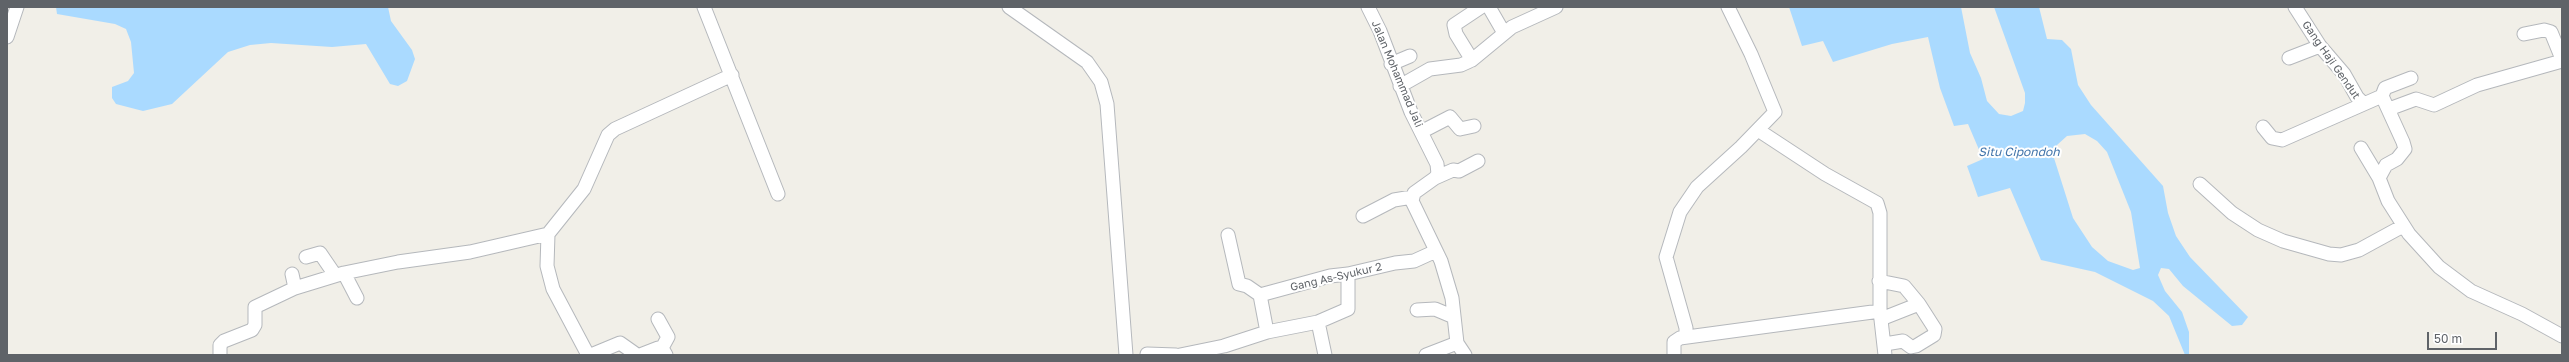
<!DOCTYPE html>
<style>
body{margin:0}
#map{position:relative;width:2569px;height:362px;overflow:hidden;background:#f1efe8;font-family:"Golos Text",sans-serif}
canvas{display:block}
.frame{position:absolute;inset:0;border:8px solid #5f6368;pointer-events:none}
.scale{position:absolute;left:2427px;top:332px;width:70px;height:18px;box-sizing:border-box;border:2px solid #5f6368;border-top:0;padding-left:5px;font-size:12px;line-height:14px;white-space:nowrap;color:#5f6368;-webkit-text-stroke:3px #fff;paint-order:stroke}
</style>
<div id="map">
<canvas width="2569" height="362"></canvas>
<div class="frame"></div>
<div class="scale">50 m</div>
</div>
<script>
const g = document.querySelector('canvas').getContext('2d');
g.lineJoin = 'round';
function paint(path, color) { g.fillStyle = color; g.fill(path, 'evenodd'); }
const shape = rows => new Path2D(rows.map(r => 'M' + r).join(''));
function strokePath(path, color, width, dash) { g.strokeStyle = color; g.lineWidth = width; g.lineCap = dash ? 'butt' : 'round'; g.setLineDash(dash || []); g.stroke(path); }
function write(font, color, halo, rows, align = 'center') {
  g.font = font + ' "Golos Text",sans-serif'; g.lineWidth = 4; g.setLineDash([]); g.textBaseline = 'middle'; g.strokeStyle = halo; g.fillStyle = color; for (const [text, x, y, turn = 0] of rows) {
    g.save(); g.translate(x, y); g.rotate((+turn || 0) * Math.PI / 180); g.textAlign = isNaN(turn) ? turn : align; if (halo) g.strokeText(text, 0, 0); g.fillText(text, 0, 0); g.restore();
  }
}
paint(shape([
 [56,7,388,7,391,21,412,50,415,59,407,81,398,86,390,84,366,44,332,47,271,43,250,45,228,52,172,104,143,111,116,104,112,98,112,87,128,81,134,73,131,42,126,29,115,24,57,14],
 [1789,7,1961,7,1970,53,1981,78,1987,101,1999,114,2011,116,2023,111,2025,103,2025,93,1994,7,2039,7,2047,39,2062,40,2071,49,2078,85,2091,105,2163,186,2168,213,2176,236,2190,257,2248,317,2242,325,2232,326,2183,286,2169,269,2161,268,2158,275,2165,291,2182,312,2189,332,2189,355,2185,355,2169,316,2153,301,2095,272,2041,260,2010,188,1978,197,1967,166,1983,159,1968,124,1954,126,1940,88,1928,37,1892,44,1833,62,1823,41,1802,46],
 [2085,134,2097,141,2107,152,2131,212,2140,268,2133,270,2108,261,2092,247,2073,218,2054,158,2057,145,2067,136]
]), '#aadaff');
const minor = shape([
 [704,7,778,194],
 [1009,7,1087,62,1101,82,1107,104,1126,355],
 [1368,7,1380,31,1411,112,1437,164,1438,174,1435,178,1414,193,1412,201,1441,261,1452,298,1457,343,1465,355],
 [1489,7,1504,33],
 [2295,7,2320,46,2344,74,2357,97,2363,103],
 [2524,34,2544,30,2551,32,2562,59],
 [7,37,17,7],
 [2289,58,2320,46],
 [1472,60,1456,34,1454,25,1481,7],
 [1391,64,1410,56],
 [1400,86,1430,69,1461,65,1472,60,1512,27,1556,7],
 [2382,96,2403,142,2405,149,2397,159,2386,165,2379,178,2388,201,2409,234,2439,267,2471,291,2522,314,2562,336],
 [2382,96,2385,88,2411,78],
 [2389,109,2416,99,2434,105,2477,85,2562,61],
 [2263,127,2272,138,2282,140,2382,96],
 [1758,130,1825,174,1877,203,1880,213,1880,311,1885,355],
 [1421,132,1450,117,1460,129,1474,126],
 [2361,148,2379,178],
 [1435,178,1453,170,1459,171,1478,161],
 [2200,184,2232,213,2258,230,2283,241,2329,254,2341,255,2359,250,2403,226],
 [1363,216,1394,200,1412,197],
 [1228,235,1239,284,1247,286,1260,295,1330,276,1348,274,1395,263,1414,261,1436,251],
 [306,257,320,253,335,275],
 [344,273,357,298],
 [292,274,295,288],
 [1879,281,1904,286,1919,304],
 [1260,295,1267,332,1318,322],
 [1417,310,1435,309,1454,317],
 [658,319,668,337,662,348],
 [1881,319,1919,304,1935,329,1934,335,1916,346,1911,347,1903,341,1885,344],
 [1686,337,1686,328,1666,257,1680,212,1697,187,1741,147,1775,112,1751,54,1728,7],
 [1147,354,1176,355],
 [220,355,220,345,224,341,252,330,255,325,255,307,295,288,344,273,398,262,470,252,548,234],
 [588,355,553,289,547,266,548,234,584,189,608,135,615,129,732,75],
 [591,355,620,343,637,355],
 [640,355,658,348,662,348,666,355],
 [1180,355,1224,346,1267,332],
 [1325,355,1318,322,1348,309,1348,274],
 [1426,355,1457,343],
 [1674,355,1674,342,1680,338,1880,311]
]);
strokePath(minor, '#b5b8bc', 15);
strokePath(minor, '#fff', 13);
write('11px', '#5f6368', '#fff', [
 ["Gang Haji Gendut",2331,60,55],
 ["Jalan Mohammad Jali",1397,74,67],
 ["Gang As-Syukur 2",1336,277,-13]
]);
write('italic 12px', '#4174aa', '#fff', [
 ["Situ Cipondoh",2019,152]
]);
</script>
